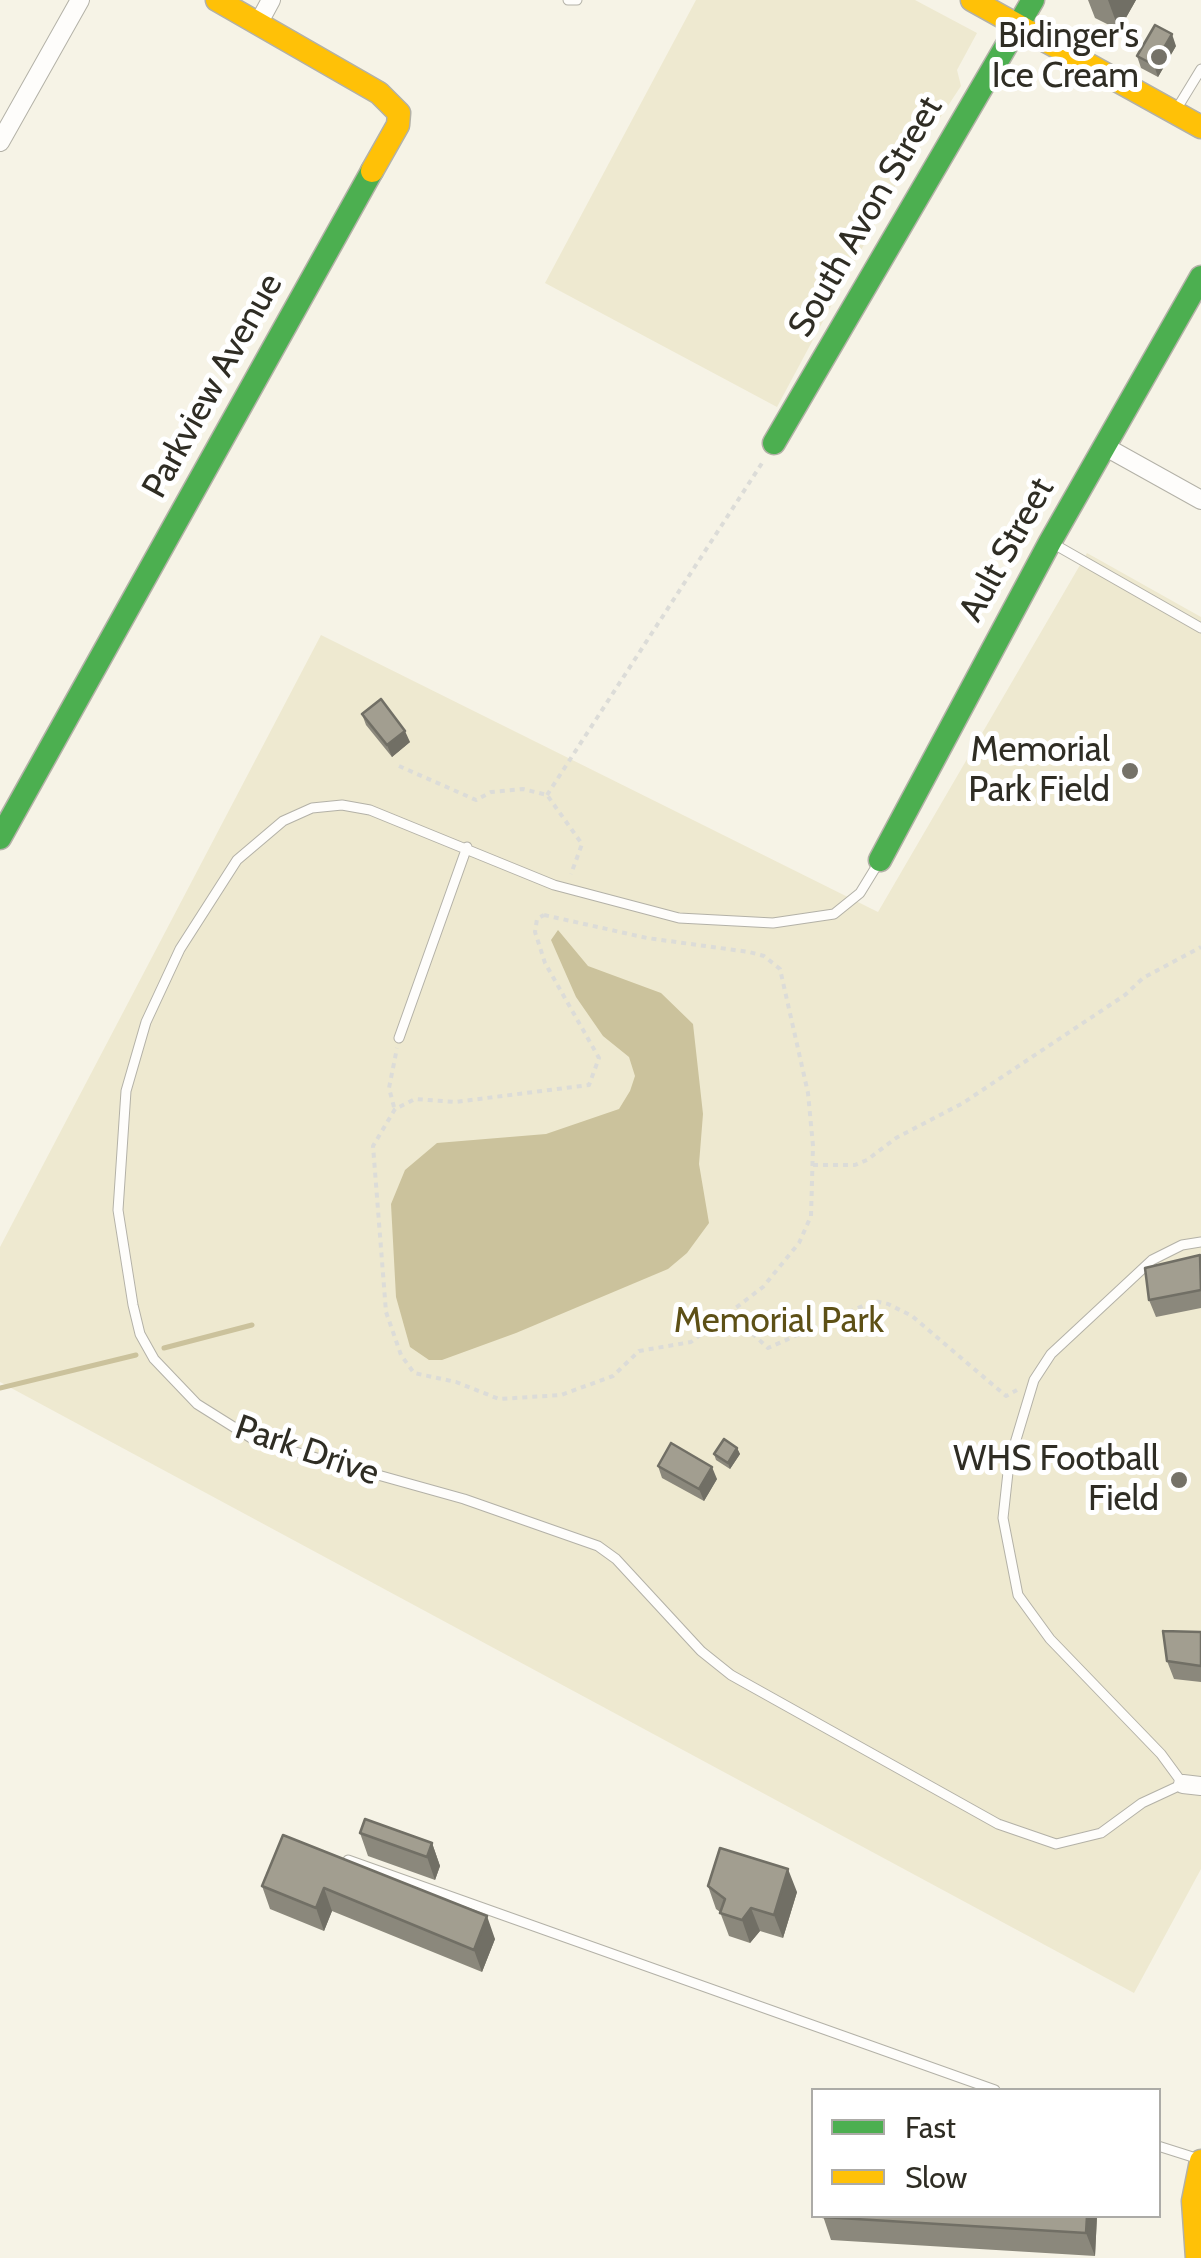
<!DOCTYPE html>
<style>
body{margin:0}
#map{position:relative;width:1201px;height:2258px;overflow:hidden;background:#f6f3e6;font-family:Cabin,sans-serif}
canvas{display:block}
.legend{position:absolute;left:811px;top:2088px;width:350px;height:130px;box-sizing:border-box;background:#fff;border:2px solid #acaba7;margin:0;padding:12px 18px;list-style:none;font-size:30px;color:#2f2d24}
.legend li{display:flex;align-items:center;gap:20px;height:50px}
.legend b{width:50px;border:2px solid #acaba7}
</style>
<div id="map">
<canvas width="1201" height="2258"></canvas>
<ul class="legend">
<li><b style="height:12px;background:#4caf50"></b>Fast</li>
<li><b style="height:12px;background:#ffc107"></b>Slow</li>
</ul>
</div>
<script>
const g = document.querySelector('canvas').getContext('2d');
g.lineJoin = 'round';
function paint(path, color) { g.fillStyle = color; g.fill(path, 'evenodd'); }
const shape = rows => new Path2D(rows.map(r => 'M' + r).join(''));
function strokePath(path, color, width, dash) { g.strokeStyle = color; g.lineWidth = width; g.lineCap = dash ? 'butt' : 'round'; g.setLineDash(dash || []); g.stroke(path); }
function write(font, color, halo, rows, align = 'center') {
  g.font = font + ' Cabin,sans-serif'; g.lineWidth = 10; g.setLineDash([]); g.textBaseline = 'middle'; g.strokeStyle = halo; g.fillStyle = color; for (const [text, x, y, turn = 0] of rows) {
    g.save(); g.translate(x, y); g.rotate((+turn || 0) * Math.PI / 180); g.textAlign = isNaN(turn) ? turn : align; if (halo) g.strokeText(text, 0, 0); g.fillText(text, 0, 0); g.restore();
  }
}
paint(shape([
 [696,0,915,0,977,33,957,70,961,86,897,183,777,407,545,283],
 [1087,553,1201,617,1201,1869,1134,1993,0,1382,0,1247,321,635,878,912]
]), '#eee9d0');
paint(shape([
 [558,930,588,966,661,993,693,1024,703,1114,699,1164,709,1223,687,1253,668,1269,516,1333,442,1360,429,1360,410,1347,396,1297,391,1204,405,1170,437,1143,546,1134,619,1109,630,1091,635,1076,629,1057,603,1036,576,997,551,940]
]), '#cbc29c');
strokePath(shape([
 [164,1348,252,1325],
 [0,1388,136,1355]
]), '#cbc29c', 5);
const lane = shape([
 [568,0,577,0],
 [1176,110,1201,69],
 [1052,543,1201,628],
 [879,862,860,893,834,914,773,923,679,918,554,885,370,810,342,805,312,808,283,821,237,860,180,949,146,1022,126,1091,118,1210,133,1305,140,1334,154,1359,197,1404,256,1441,464,1499,598,1546,616,1559,701,1651,731,1675,998,1824,1056,1844,1101,1833,1142,1803,1183,1784,1161,1754,1050,1639,1018,1595,1003,1518,1009,1463,1034,1380,1051,1354,1152,1260,1182,1245,1201,1242],
 [399,1038,467,847],
 [348,1860,995,2090],
 [1158,2146,1199,2159]
]);
const street = shape([
 [258,24,271,0],
 [0,142,80,0],
 [1104,446,1201,500],
 [1183,1784,1201,1786]
]);
const fast = shape([
 [774,443,1033,0],
 [0,838,372,171],
 [880,860,1050,542,1201,277]
]);
const slow = shape([
 [217,0,379,93,399,113,398,125,372,171],
 [972,0,1201,127],
 [1197,2258,1193,2201,1201,2161]
]);
strokePath(lane, '#b3b1a7', 11);
strokePath(street, '#b3b1a7', 20);
strokePath(fast, '#b3b1a7', 25);
strokePath(slow, '#b3b1a7', 25);
strokePath(shape([
 [399,766,476,800,491,792,523,789,547,795,582,844,571,874],
 [547,795,764,460],
 [544,915,647,938,749,952,764,956,780,969,808,1093,813,1146,811,1216,799,1243,763,1287,691,1342,639,1351,613,1376,561,1395,499,1399,456,1382,414,1373,401,1355,386,1312,373,1146,395,1109,415,1099,455,1102,589,1085,599,1058,545,963,535,932,537,919,544,915],
 [394,1107,389,1088,397,1048],
 [813,1165,855,1165,867,1160,896,1138,963,1103,1125,995,1143,978,1201,947],
 [730,1313,768,1348,874,1301,888,1304,912,1316,1006,1396,1017,1390]
]), '#dcdcd8', 4, [5, 5]);
strokePath(lane, '#fefdfb', 9);
strokePath(street, '#fefdfb', 18);
strokePath(fast, '#4caf50', 22);
strokePath(slow, '#ffc107', 22);
paint(shape([
 [1088,0,1136,0,1119,30,1095,18],
 [1176,46,1158,77,1141,68,1137,56],
 [362,714,410,742,392,757,366,725],
 [1201,1255,1201,1308,1156,1317,1149,1300],
 [737,1448,740,1454,730,1469,716,1460,714,1454],
 [658,1466,717,1479,704,1501,662,1478],
 [1201,1632,1201,1682,1174,1679,1167,1661],
 [360,1833,432,1843,440,1866,435,1880,368,1856],
 [283,1835,495,1939,482,1972,332,1911,324,1931,270,1909,262,1886],
 [708,1886,797,1892,783,1938,760,1931,750,1943,729,1936,720,1912,716,1909],
 [823,2216,1097,2216,1095,2256,831,2240]
]), '#8b887c');
paint(shape([
 [1108,0,1136,0,1119,30],
 [1172,34,1176,46,1158,77,1154,65],
 [405,731,410,742,392,757,387,745],
 [737,1448,740,1454,730,1469,728,1463],
 [712,1467,717,1479,704,1501,699,1489],
 [432,1843,440,1866,435,1880,427,1857],
 [788,1869,797,1892,783,1938,774,1915],
 [324,1888,332,1911,324,1931,316,1908],
 [751,1908,760,1931,750,1943,742,1920],
 [487,1916,495,1939,482,1972,474,1950],
 [1087,2216,1097,2216,1095,2256,1086,2233]
]), '#716f65');
const building = shape([
 [1155,25,1172,34,1154,65,1137,56,1155,25],
 [381,699,405,731,387,745,362,714,381,699],
 [1200,1255,1201,1290,1149,1300,1145,1268,1200,1255],
 [724,1439,737,1448,728,1463,714,1454,724,1439],
 [671,1443,712,1467,699,1489,658,1466,671,1443],
 [1163,1631,1201,1632,1201,1666,1167,1661,1163,1631],
 [365,1819,432,1843,427,1857,360,1833,365,1819],
 [283,1835,487,1916,474,1950,324,1888,316,1908,262,1886,283,1835],
 [720,1848,788,1869,774,1915,751,1908,742,1920,720,1913,725,1899,708,1886,720,1848],
 [823,2216,1087,2216,1086,2233,823,2217,823,2216]
]);
paint(building, '#a29e90');
strokePath(building, '#716f65', 2.5);
for (const [x, y, r, color] of [
 [1159,57,10,"#757268"],
 [1130,771,10,"#757268"],
 [1179,1480,10,"#757268"]
]) { const dot = new Path2D(); dot.arc(x, y, r, 0, 2 * Math.PI); g.fillStyle = color; g.fill(dot); strokePath(dot, '#fff', 4); }
write('35px', '#2f2d24', '#fff', [
 ["Bidinger's",1139,37],
 ["Ice Cream",1139,77],
 ["Memorial",1110,751],
 ["Park Field",1110,791],
 ["WHS Football",1159,1460],
 ["Field",1159,1500]
], 'right');
write('35px', '#2f2d24', '#fff', [
 ["South Avon Street",866,217,-60],
 ["Parkview Avenue",213,386,-61],
 ["Ault Street",1007,550,-61],
 ["Park Drive",307,1451,19]
]);
write('35px', '#5d5016', '#fff', [
 ["Memorial Park",779,1322]
]);
</script>
